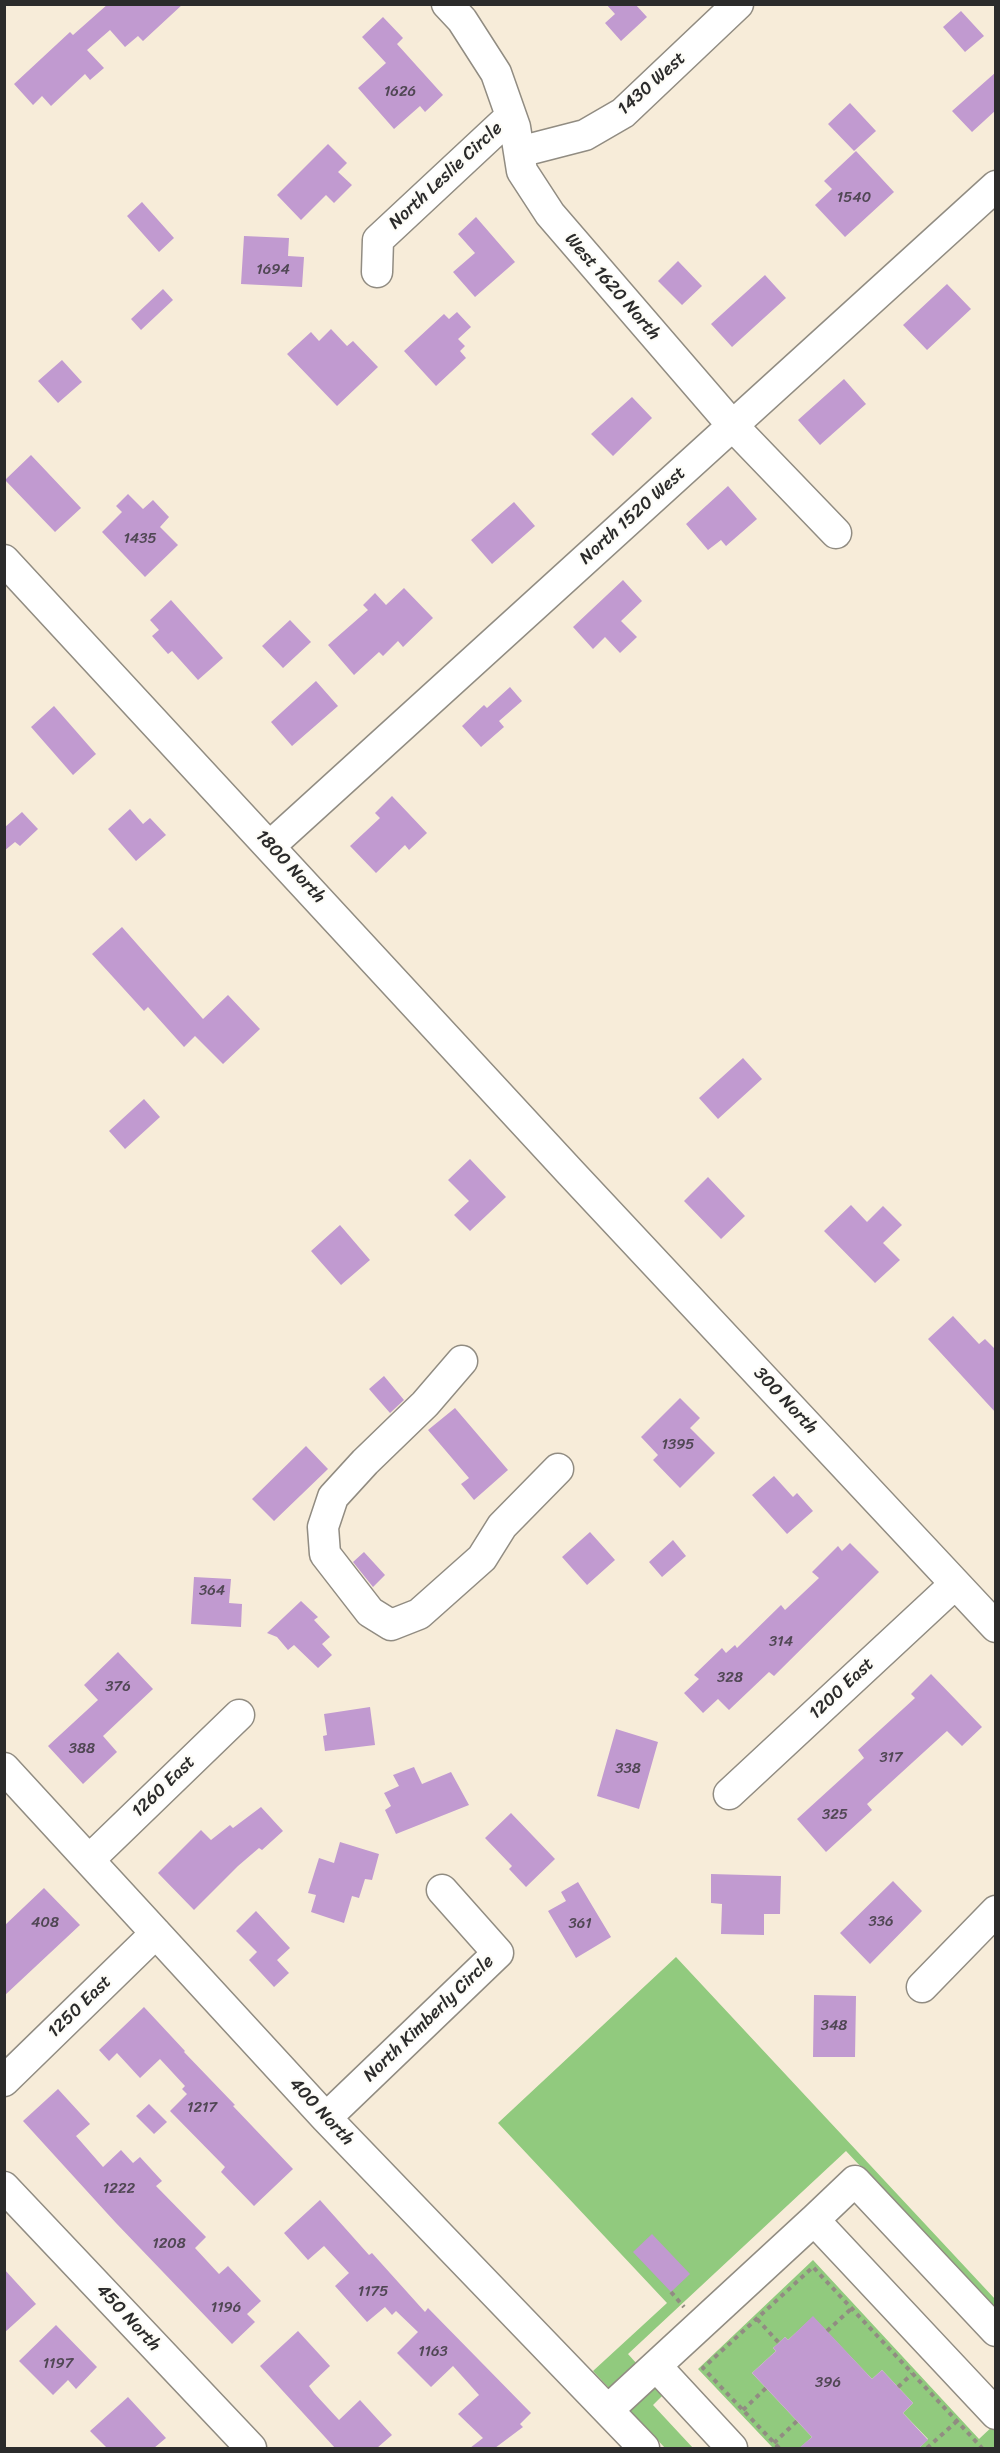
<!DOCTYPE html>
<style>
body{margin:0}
#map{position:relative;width:1000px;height:2453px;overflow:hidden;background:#f7ecd9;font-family:Sriracha,sans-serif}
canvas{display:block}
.frame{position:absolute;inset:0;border:6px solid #2b2b2b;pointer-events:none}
</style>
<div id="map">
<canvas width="1000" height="2453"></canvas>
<div class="frame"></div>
</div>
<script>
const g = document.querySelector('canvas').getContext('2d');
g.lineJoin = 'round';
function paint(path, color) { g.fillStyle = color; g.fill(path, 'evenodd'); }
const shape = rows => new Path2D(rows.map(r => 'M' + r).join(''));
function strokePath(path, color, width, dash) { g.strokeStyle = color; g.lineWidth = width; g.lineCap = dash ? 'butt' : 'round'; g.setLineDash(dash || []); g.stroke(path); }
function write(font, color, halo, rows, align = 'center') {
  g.font = font + ' Sriracha,sans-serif'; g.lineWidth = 4.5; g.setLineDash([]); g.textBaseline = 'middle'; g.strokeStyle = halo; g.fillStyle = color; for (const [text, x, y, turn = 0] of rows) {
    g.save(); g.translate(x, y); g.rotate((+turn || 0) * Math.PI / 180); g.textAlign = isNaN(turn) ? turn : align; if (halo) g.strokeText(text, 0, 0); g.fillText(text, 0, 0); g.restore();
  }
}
paint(shape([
 [676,1957,995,2299,995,2310,846,2151,628,2354,664,2394,653,2405,693,2448,665,2448,593,2371,667,2303,498,2123],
 [813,2260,979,2439,995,2424,995,2448,919,2448,928,2439,903,2413,913,2403,882,2370,872,2379,813,2317,788,2340,785,2337,779,2343,773,2348,776,2351,752,2373,812,2437,801,2447,803,2448,773,2448,698,2369]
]), '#91ca7e');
paint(shape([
 [108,4,183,4,143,41,138,36,125,47,110,30,87,50,104,68,90,80,85,74,51,106,42,96,33,105,14,84,70,32,73,35],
 [606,4,635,4,647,17,621,41,605,23,615,14],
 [961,11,984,36,965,52,943,27],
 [383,17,403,38,397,44,443,95,425,112,420,106,394,129,358,88,386,63,362,37],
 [996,72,996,110,972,132,952,111],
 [850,103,876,131,854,151,828,124],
 [328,144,347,163,338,172,352,185,334,203,326,195,301,220,277,195],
 [856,151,894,192,845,237,815,205,832,189,824,181],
 [142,202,174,238,159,252,127,216],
 [476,217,515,262,475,297,453,272,475,253,458,234],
 [244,236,289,238,288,256,304,257,302,287,241,284],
 [678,261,702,286,682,305,658,281],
 [765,275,786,298,732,347,711,324],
 [947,284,971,309,927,350,903,325],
 [163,289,173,300,141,330,131,319],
 [457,312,471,327,458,339,465,346,460,351,466,358,436,386,404,351,444,314,449,319],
 [331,329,347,346,353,341,378,367,337,406,287,354,311,332,319,341],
 [62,360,82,382,58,403,38,381],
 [844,379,866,404,820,445,798,420],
 [632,397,652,418,613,456,591,434],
 [31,455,81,508,55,532,5,480],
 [728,486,757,519,726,546,721,540,708,550,686,524],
 [128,494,143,509,153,500,169,517,160,527,178,545,145,577,102,532,122,512,116,506],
 [514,502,535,526,492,564,471,540],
 [623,580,642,601,621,621,637,637,620,653,605,637,593,649,573,627],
 [404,588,433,618,403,647,398,641,383,656,379,652,354,675,328,645,368,610,363,605,375,593,386,605],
 [171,600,223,658,198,680,172,651,168,654,152,636,159,630,150,620],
 [290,620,311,642,283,668,262,646],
 [316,681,338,706,292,746,271,722],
 [510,687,522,701,499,721,504,727,481,747,462,726,484,705,487,708],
 [54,706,96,754,73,775,31,727],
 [392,796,427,833,409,850,405,845,376,873,350,846,380,818,375,813],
 [130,809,143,824,150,818,166,835,136,861,108,829],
 [22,812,38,829,20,846,15,842,4,851,4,828],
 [122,927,203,1019,228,995,260,1029,223,1064,195,1036,184,1047,148,1007,144,1011,92,954],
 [743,1058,762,1079,718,1119,699,1098],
 [144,1099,160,1117,125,1149,109,1131],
 [470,1159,506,1197,470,1231,454,1215,469,1201,448,1180],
 [708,1177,745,1216,721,1239,684,1201],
 [851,1205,867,1222,883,1206,902,1225,883,1243,900,1260,875,1283,824,1231],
 [340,1225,370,1260,341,1285,311,1251],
 [953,1316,979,1344,985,1339,996,1350,996,1413,928,1339],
 [384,1376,404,1400,390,1413,369,1389],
 [680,1398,700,1418,690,1428,715,1453,680,1488,653,1460,658,1455,641,1437],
 [455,1408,508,1470,474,1500,461,1484,469,1478,428,1430],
 [306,1446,328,1469,274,1521,252,1499],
 [774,1476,793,1497,797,1493,813,1511,787,1534,752,1495],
 [590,1532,615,1560,587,1585,562,1557],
 [673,1540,686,1556,662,1577,649,1562],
 [850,1543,879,1572,774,1676,769,1672,729,1710,718,1699,703,1713,684,1693,699,1679,694,1675,722,1648,726,1653,735,1645,737,1648,781,1605,785,1610,819,1578,812,1572,838,1546,842,1551],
 [364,1552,385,1575,373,1587,353,1562],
 [194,1577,231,1579,229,1603,242,1604,241,1627,191,1624],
 [301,1601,318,1617,314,1620,330,1637,322,1644,332,1655,318,1668,294,1645,288,1650,277,1637,267,1633],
 [118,1652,153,1689,103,1736,117,1752,83,1784,48,1746,98,1700,84,1685],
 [931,1674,982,1727,962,1746,947,1731,867,1804,872,1810,826,1852,797,1819,864,1758,858,1750,915,1698,911,1694],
 [370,1707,375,1745,325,1751,323,1736,327,1735,324,1714],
 [616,1729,658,1742,639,1809,597,1796],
 [414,1767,422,1784,451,1772,469,1805,396,1834,385,1810,391,1806,384,1793,399,1786,393,1775],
 [261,1807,283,1831,262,1850,259,1848,238,1866,194,1910,158,1873,201,1830,211,1840,230,1825,233,1828],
 [511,1813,555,1859,526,1887,509,1869,512,1866,485,1838],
 [340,1842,379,1854,372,1880,365,1879,359,1898,352,1896,344,1923,311,1912,316,1895,308,1893,319,1858,334,1863],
 [711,1874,781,1876,780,1914,764,1914,764,1935,721,1934,722,1904,711,1903],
 [893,1881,922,1911,870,1964,840,1933],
 [578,1882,611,1937,576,1958,548,1911,566,1901,561,1892],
 [44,1888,80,1925,4,1996,4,1926],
 [256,1911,290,1948,277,1960,289,1973,274,1987,249,1960,257,1952,236,1931],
 [814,1995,856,1996,855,2057,813,2057],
 [144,2007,185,2051,184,2052,235,2105,233,2106,293,2169,254,2206,221,2172,225,2167,170,2111,187,2094,182,2089,185,2086,160,2059,140,2078,117,2053,109,2061,99,2050],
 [58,2089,90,2124,76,2136,103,2167,121,2150,133,2163,140,2157,162,2181,156,2186,206,2237,195,2248,219,2274,228,2266,261,2301,247,2314,255,2322,232,2344,116,2223,23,2121],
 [149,2104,167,2122,154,2134,136,2116],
 [320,2200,369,2255,372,2253,425,2312,428,2308,531,2413,520,2424,523,2427,495,2448,470,2448,483,2438,458,2414,479,2395,453,2366,431,2387,397,2353,418,2332,396,2311,392,2315,385,2307,367,2322,335,2286,349,2273,324,2246,308,2260,284,2233],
 [652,2234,690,2274,671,2292,633,2252],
 [4,2269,36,2304,4,2333],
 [813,2316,872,2379,882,2370,913,2403,903,2413,928,2440,919,2448,799,2448,812,2437,752,2373,776,2351,773,2348,785,2337,788,2340],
 [56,2325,97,2367,76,2389,68,2380,53,2395,19,2361],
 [298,2331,330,2366,309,2386,314,2393,339,2420,360,2400,392,2435,377,2448,335,2448,260,2366],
 [128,2397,166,2438,154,2448,107,2448,90,2431]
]), '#c19ad0');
const minor = shape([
 [447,4,462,20,496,73,515,127,522,171,550,214,732,425,836,533],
 [519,152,585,135,623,113,738,4],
 [377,272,378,240,511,116],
 [4,560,571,1173,996,1627],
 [270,846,996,186],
 [462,1361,425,1404,365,1462,333,1497,323,1527,325,1554,370,1612,391,1625,419,1614,482,1558,502,1526,558,1469],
 [4,1768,326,2118,644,2448],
 [729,1794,955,1584],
 [89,1860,239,1715],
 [922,1987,996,1911],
 [4,2081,156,1933],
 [326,2118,498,1953,442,1890],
 [4,2187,251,2448],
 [814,2220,855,2181,996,2331],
 [656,2366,732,2448],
 [608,2410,814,2220,996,2414]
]);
strokePath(minor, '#918c82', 33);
strokePath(shape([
 [671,2292,684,2307],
 [757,2319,779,2343],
 [827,2331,852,2308],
 [898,2387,912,2374],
 [743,2410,766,2388],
 [774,2443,797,2421],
 [779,2448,703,2368,813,2267,982,2448],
 [927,2448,957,2421]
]), '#918c82', 4, [4.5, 4.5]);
strokePath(minor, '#fff', 30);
write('15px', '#504754', null, [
 ["1626",400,92],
 ["1540",854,198],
 ["1694",273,270],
 ["1435",140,539],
 ["1395",678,1445],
 ["364",212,1591],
 ["314",781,1642],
 ["328",730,1678],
 ["376",118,1687],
 ["388",82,1749],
 ["317",891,1758],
 ["338",628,1769],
 ["325",835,1815],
 ["336",881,1922],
 ["408",45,1923],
 ["361",580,1924],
 ["348",834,2026],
 ["1217",202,2108],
 ["1222",119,2189],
 ["1208",169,2244],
 ["1175",373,2292],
 ["1196",226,2308],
 ["1163",433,2352],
 ["1197",58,2364],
 ["396",828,2383]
]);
write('18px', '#2b2b2b', '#fdfcf7', [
 ["1430 West",652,84,-42],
 ["North Leslie Circle",446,176,-43],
 ["West 1620 North",612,287,49],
 ["North 1520 West",633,516,-42],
 ["1800 North",290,867,47],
 ["300 North",785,1401,47],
 ["1200 East",842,1689,-43],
 ["1260 East",164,1787,-44],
 ["1250 East",80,2007,-44],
 ["North Kimberly Circle",429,2019,-44],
 ["400 North",321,2112,47],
 ["450 North",128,2318,47]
]);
</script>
